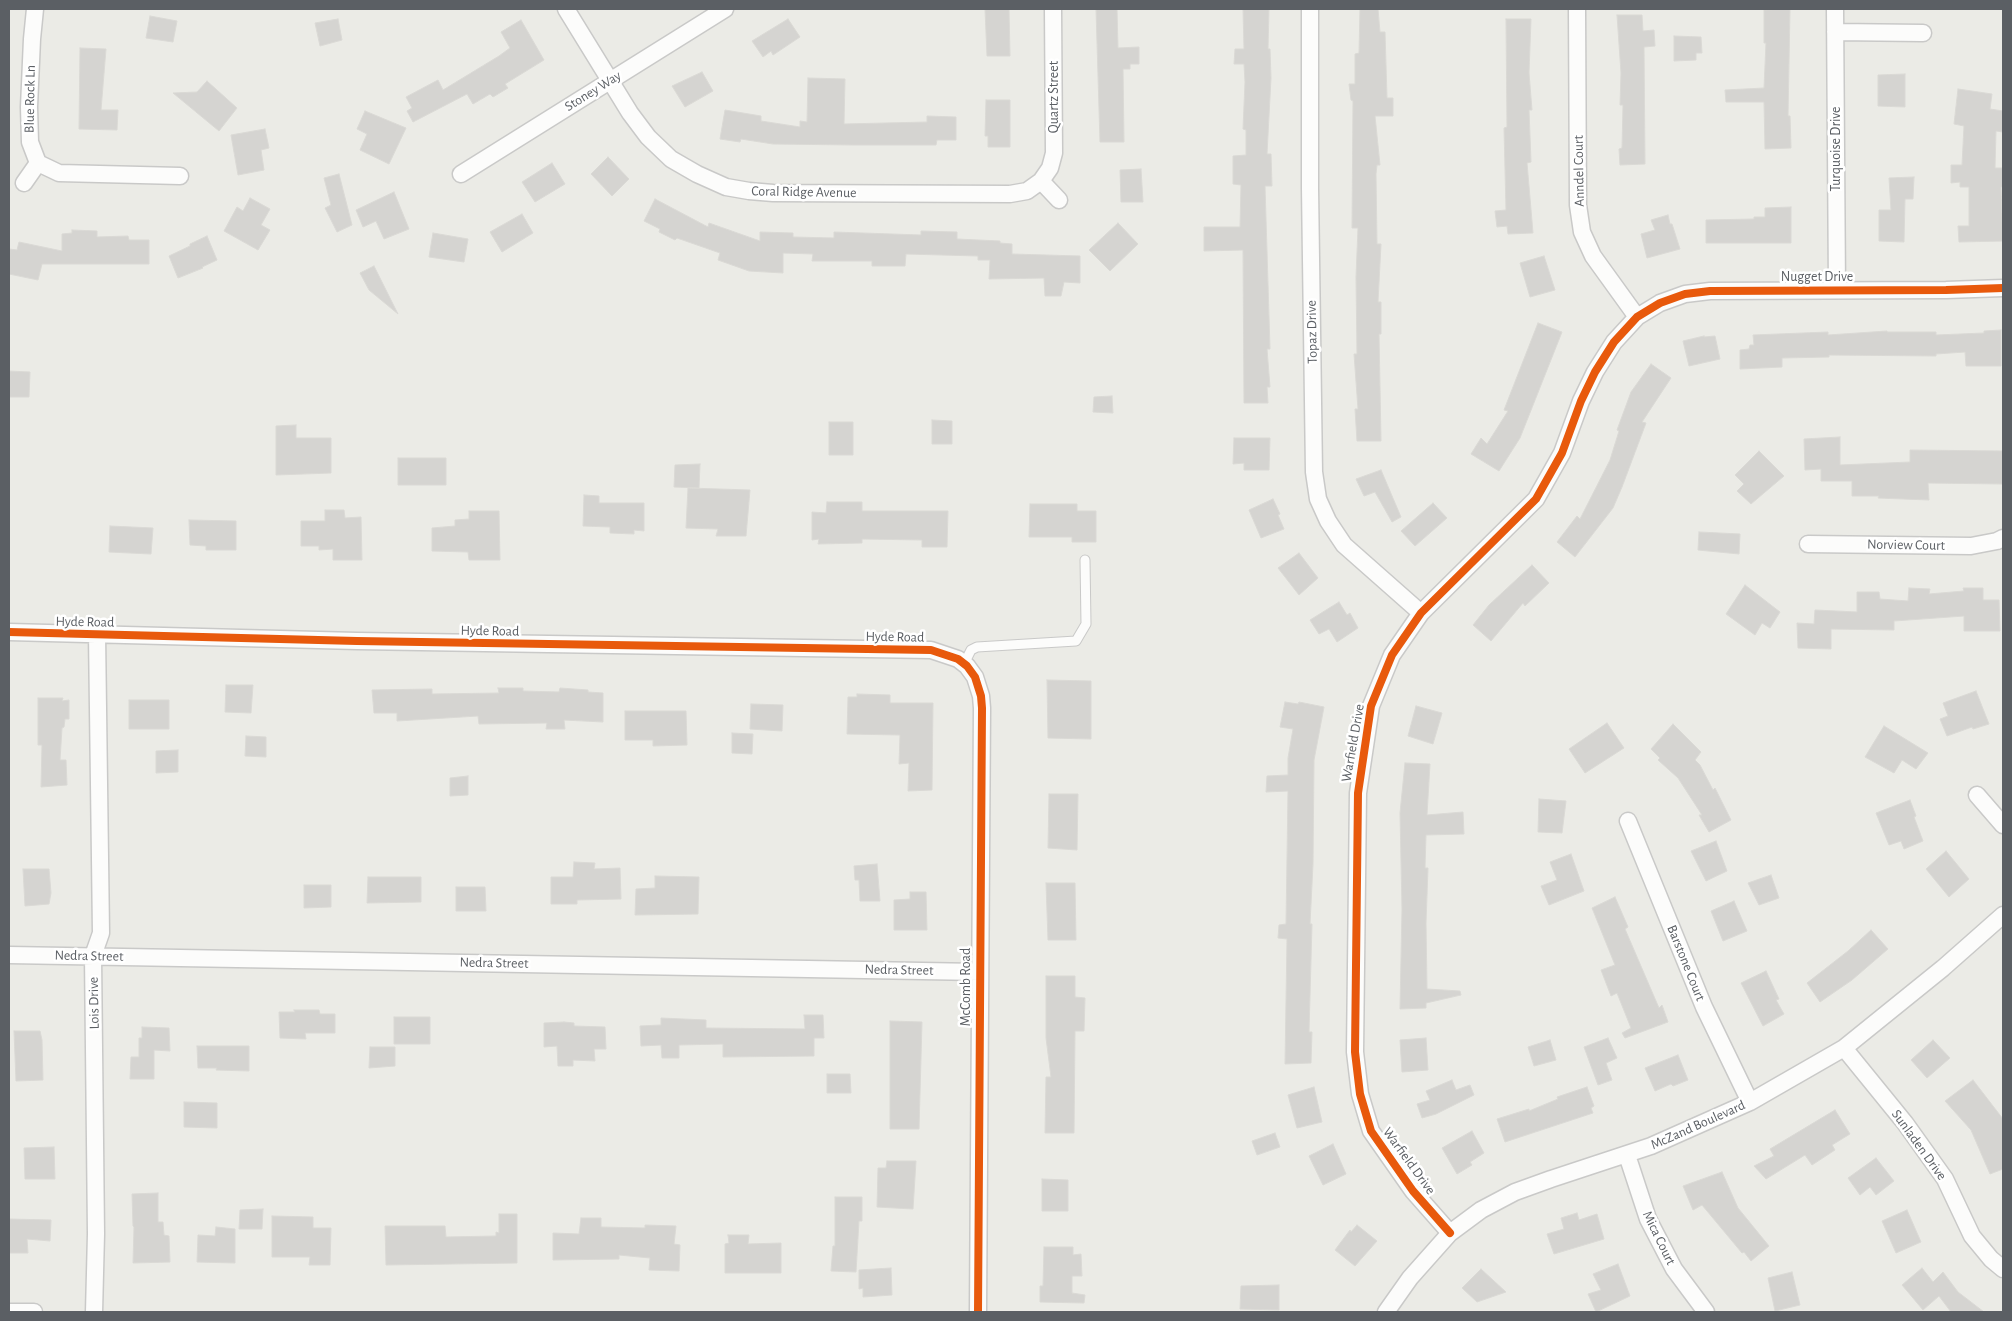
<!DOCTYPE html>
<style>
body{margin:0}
#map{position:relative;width:2012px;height:1321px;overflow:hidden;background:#ebebe6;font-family:"Alegreya Sans",sans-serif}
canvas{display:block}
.frame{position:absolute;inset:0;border:10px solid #5b5f64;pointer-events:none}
</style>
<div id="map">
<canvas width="2012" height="1321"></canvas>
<div class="frame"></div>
</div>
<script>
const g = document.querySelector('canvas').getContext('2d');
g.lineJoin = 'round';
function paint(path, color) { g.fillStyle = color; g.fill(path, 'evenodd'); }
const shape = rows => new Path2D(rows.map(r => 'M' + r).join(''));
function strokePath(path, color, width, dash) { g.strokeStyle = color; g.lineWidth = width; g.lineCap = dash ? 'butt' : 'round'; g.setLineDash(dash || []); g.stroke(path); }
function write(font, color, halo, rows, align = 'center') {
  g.font = font + ' "Alegreya Sans",sans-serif'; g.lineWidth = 5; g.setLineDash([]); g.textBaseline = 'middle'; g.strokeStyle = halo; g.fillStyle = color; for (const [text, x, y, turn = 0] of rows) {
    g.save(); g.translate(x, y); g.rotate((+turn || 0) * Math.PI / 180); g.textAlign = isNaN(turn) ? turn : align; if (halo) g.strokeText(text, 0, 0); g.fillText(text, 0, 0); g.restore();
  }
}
const building = shape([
 [985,9,1009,9,1010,56,987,56,985,9],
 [1096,9,1117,9,1118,48,1139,47,1139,64,1130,64,1130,69,1123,69,1124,142,1100,142,1096,9],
 [1243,9,1269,9,1268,49,1270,49,1271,78,1267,154,1271,154,1272,186,1265,186,1270,349,1267,349,1270,387,1267,387,1268,403,1244,403,1243,250,1204,251,1204,227,1240,227,1241,185,1233,184,1233,156,1246,155,1246,130,1243,129,1245,82,1244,64,1234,64,1235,49,1244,49,1243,9],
 [1360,9,1378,9,1380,32,1385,32,1387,98,1393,98,1393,116,1375,116,1380,165,1377,165,1376,174,1377,244,1381,244,1378,302,1381,302,1381,334,1379,334,1381,441,1357,441,1355,409,1358,409,1354,354,1357,354,1356,277,1358,228,1352,228,1353,101,1351,100,1349,84,1355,84,1355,54,1359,53,1360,9],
 [1790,9,1788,116,1790,116,1791,148,1765,149,1764,102,1726,102,1725,90,1764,88,1766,43,1764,43,1764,10,1790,9],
 [1617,15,1642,15,1643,31,1654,30,1655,46,1644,47,1645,164,1620,165,1619,149,1622,148,1623,105,1620,105,1621,73,1617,15],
 [150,16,177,21,173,42,146,38,150,16],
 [338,19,342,40,320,46,315,23,338,19],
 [788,19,800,37,773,55,771,51,763,57,752,41,788,19],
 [1506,19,1531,19,1529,73,1532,110,1529,110,1531,162,1527,163,1533,233,1508,234,1507,226,1497,227,1495,211,1506,210,1504,128,1507,127,1506,19],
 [521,20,544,60,505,84,508,88,493,97,490,94,473,104,467,94,413,122,407,111,412,108,406,97,438,80,443,90,499,56,510,48,501,32,521,20],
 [1674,36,1701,37,1702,53,1696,53,1696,60,1674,61,1674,36],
 [80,48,106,49,101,110,118,110,117,130,79,129,80,48],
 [702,72,713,91,685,107,672,86,702,72],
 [1905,74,1905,107,1878,106,1878,75,1905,74],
 [808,78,845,79,844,124,927,122,927,116,956,117,956,140,937,140,936,145,853,145,773,144,741,139,740,142,720,139,725,110,761,116,761,121,800,127,800,121,807,122,808,78],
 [207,81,237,108,219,131,173,93,197,92,207,81],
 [1958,89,1992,94,1990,109,2003,111,2003,132,1996,131,1995,168,2003,168,2003,187,2001,187,2003,241,1959,242,1958,226,1969,226,1969,187,1960,187,1960,182,1951,183,1951,165,1962,165,1964,126,1954,124,1958,89],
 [986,100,1010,100,1010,147,988,147,988,136,985,136,986,100],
 [365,111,406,128,389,164,360,150,367,134,357,129,365,111],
 [265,129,269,148,261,150,264,170,238,175,231,135,265,129],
 [608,157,629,179,612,196,591,174,608,157],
 [552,163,565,184,535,202,522,182,552,163],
 [1141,169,1143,202,1121,202,1120,170,1141,169],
 [339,174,352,225,337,232,325,208,331,205,324,178,339,174],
 [1914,177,1913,199,1905,199,1904,242,1879,241,1879,210,1891,210,1889,178,1914,177],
 [394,192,409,229,384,239,376,221,363,227,356,210,394,192],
 [250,198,270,209,261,225,270,230,258,250,224,231,237,207,243,211,250,198],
 [655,199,708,227,709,223,760,241,760,232,793,233,793,237,834,238,834,232,921,235,921,231,957,232,957,239,1000,241,1000,243,1012,244,1012,254,1080,256,1080,283,1064,282,1061,296,1045,296,1044,278,989,279,990,260,978,260,978,256,906,254,905,266,872,266,872,261,812,261,813,254,783,253,783,273,749,271,718,260,720,253,677,238,675,240,659,232,660,229,644,221,655,199],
 [1791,207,1791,243,1706,243,1706,220,1754,219,1754,217,1765,217,1765,208,1791,207],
 [522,214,533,233,502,252,490,232,522,214],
 [1668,215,1670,224,1672,224,1680,249,1647,258,1641,234,1655,230,1651,220,1668,215],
 [1118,223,1138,244,1110,271,1089,250,1118,223],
 [72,230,97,231,97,237,128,236,129,240,149,240,149,264,42,264,38,280,9,274,9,249,17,250,19,242,62,251,62,234,72,233,72,230],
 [433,233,468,239,464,262,429,257,433,233],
 [207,236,217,260,202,267,203,268,178,278,169,256,190,246,190,244,207,236],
 [1544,256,1555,290,1530,297,1520,263,1544,256],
 [374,266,398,314,369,290,360,273,374,266],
 [1538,323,1562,332,1520,438,1499,471,1471,454,1481,438,1487,444,1508,411,1504,410,1538,323],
 [2001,330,2001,366,1966,366,1965,352,1936,354,1936,356,1829,355,1829,357,1782,358,1782,367,1740,369,1740,350,1749,349,1750,345,1754,345,1753,335,1828,332,1828,335,1887,331,1887,332,1936,332,1936,335,1984,333,1984,331,2001,330],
 [1704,336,1704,337,1715,336,1720,359,1689,366,1683,341,1704,336],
 [1651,364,1671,378,1642,422,1646,423,1622,487,1613,508,1575,557,1557,542,1577,516,1580,519,1610,460,1619,431,1617,430,1631,392,1651,364],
 [9,371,30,372,29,397,9,397,9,371],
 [1112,396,1113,413,1093,412,1094,397,1112,396],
 [932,420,952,421,952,444,932,444,932,420],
 [829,422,853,422,853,455,829,455,829,422],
 [296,425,296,438,331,438,331,473,276,475,276,426,296,425],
 [1840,437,1840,465,1910,462,1910,450,2003,451,2003,484,1928,483,1929,500,1878,498,1879,496,1852,496,1852,481,1821,481,1821,469,1805,470,1804,439,1840,437],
 [1234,438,1270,438,1269,470,1244,470,1244,463,1233,464,1234,438],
 [1759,451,1784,476,1751,504,1737,491,1744,484,1735,475,1759,451],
 [398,458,446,458,446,485,398,485,398,458],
 [700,464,699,488,674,487,675,465,700,464],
 [1381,470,1401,517,1392,522,1375,492,1364,496,1356,479,1381,470],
 [688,488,750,490,746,536,716,536,718,529,686,528,688,488],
 [584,495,599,496,599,503,644,503,644,531,634,530,634,534,610,533,610,527,583,526,584,495],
 [1273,499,1280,514,1278,515,1284,529,1261,538,1249,510,1273,499],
 [827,502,862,502,862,511,948,511,947,547,922,547,922,540,862,539,862,543,818,544,819,539,812,540,812,512,826,513,827,502],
 [1433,503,1447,518,1415,546,1401,531,1433,503],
 [1030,504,1077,504,1077,511,1096,511,1096,542,1072,542,1072,537,1029,537,1030,504],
 [325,510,344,510,345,518,361,517,362,560,333,560,333,549,319,550,319,546,301,546,301,521,325,521,325,510],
 [469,511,499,511,500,560,469,560,468,552,432,551,432,528,455,526,455,520,469,519,469,511],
 [189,520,236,521,236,550,206,550,206,546,190,545,189,520],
 [110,526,153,528,151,554,109,552,110,526],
 [1699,532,1740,534,1739,554,1698,550,1699,532],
 [1299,553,1318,578,1299,595,1278,568,1299,553],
 [1532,565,1549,583,1525,606,1523,603,1491,641,1473,625,1489,605,1532,565],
 [1745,585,1780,612,1770,628,1762,623,1755,635,1726,614,1745,585],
 [1909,588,1930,589,1929,594,1964,591,1963,588,1983,588,1983,600,1999,600,2000,631,1964,631,1964,616,1894,621,1894,630,1831,629,1831,649,1798,648,1797,623,1814,624,1815,610,1857,612,1857,592,1879,592,1880,599,1908,601,1909,588],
 [1339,602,1347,615,1350,613,1358,628,1337,642,1329,629,1319,634,1310,620,1339,602],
 [1047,680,1091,681,1091,739,1048,738,1047,680],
 [226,685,253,685,251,713,225,712,226,685],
 [498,688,523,688,523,691,559,692,560,688,588,690,588,692,603,693,603,722,564,720,565,729,546,729,547,723,479,724,478,716,397,721,397,713,374,713,372,690,432,689,432,694,499,693,498,688],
 [1976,691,1989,724,1973,729,1972,727,1947,736,1940,719,1948,716,1943,703,1976,691],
 [857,694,890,695,890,703,933,703,932,790,908,791,909,763,899,764,900,735,847,734,848,697,857,697,857,694],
 [38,698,63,698,62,701,69,700,69,719,65,719,64,727,62,728,60,760,66,760,67,785,41,787,42,745,38,745,38,698],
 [129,700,169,700,169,729,129,729,129,700],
 [1285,702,1298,704,1299,702,1324,707,1314,760,1313,864,1310,924,1312,924,1309,1032,1312,1032,1311,1063,1285,1064,1287,939,1278,938,1279,925,1286,924,1288,791,1266,792,1267,776,1288,775,1288,758,1293,729,1280,727,1285,702],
 [751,704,783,705,782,731,750,729,751,704],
 [1416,706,1442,713,1433,744,1408,736,1416,706],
 [625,711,686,711,687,745,653,746,653,740,625,740,625,711],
 [1607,723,1624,748,1585,773,1569,749,1607,723],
 [1673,724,1701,752,1695,760,1700,765,1713,790,1715,788,1731,820,1709,832,1699,815,1702,815,1678,778,1658,760,1660,758,1651,749,1673,724],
 [1884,726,1928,753,1916,769,1902,760,1894,773,1865,757,1884,726],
 [732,733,753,734,752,754,732,753,732,733],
 [246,736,266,737,266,757,245,756,246,736],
 [178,750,178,772,156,773,156,751,178,750],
 [1405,763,1430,764,1427,815,1463,812,1464,834,1426,835,1425,868,1428,868,1426,923,1427,989,1460,991,1461,995,1426,1003,1426,1008,1400,1009,1402,909,1400,813,1405,763],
 [468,776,468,795,450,796,450,778,468,776],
 [1049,794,1078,794,1077,850,1048,848,1049,794],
 [1539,799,1566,801,1562,833,1538,832,1539,799],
 [1910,800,1916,816,1914,817,1923,841,1904,849,1901,841,1889,845,1876,813,1910,800],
 [1716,841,1727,871,1706,881,1691,851,1716,841],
 [1946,851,1969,879,1949,897,1926,869,1946,851],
 [1571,854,1584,891,1549,905,1541,886,1557,880,1550,862,1571,854],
 [574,862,595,863,594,869,620,868,621,899,577,900,577,904,551,904,551,877,573,877,574,862],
 [877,864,880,901,860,901,859,880,855,880,854,866,877,864],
 [23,869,49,869,51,893,49,904,25,906,23,869],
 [1771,875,1779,898,1759,905,1748,883,1771,875],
 [655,876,699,877,698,914,635,915,636,889,655,888,655,876],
 [368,877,421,877,421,902,367,903,368,877],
 [1046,883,1075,883,1076,940,1048,940,1046,883],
 [304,885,331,885,331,907,304,908,304,885],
 [456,887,485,887,486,911,456,911,456,887],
 [910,892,926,892,927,930,894,930,894,900,910,899,910,892],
 [1615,897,1628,927,1625,929,1659,1008,1662,1005,1668,1022,1625,1038,1622,1033,1631,1028,1617,993,1611,996,1601,970,1615,965,1592,908,1615,897],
 [1734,901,1747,931,1723,941,1711,911,1734,901],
 [1871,930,1888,949,1852,980,1820,1002,1807,983,1848,951,1871,930],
 [1766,971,1779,999,1776,1000,1784,1014,1763,1026,1741,983,1766,971],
 [1046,976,1075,976,1075,997,1085,998,1084,1031,1075,1031,1074,1133,1045,1133,1046,1077,1051,1077,1046,1038,1046,976],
 [294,1010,319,1010,320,1014,335,1014,335,1033,305,1033,306,1039,280,1038,279,1012,295,1012,294,1010],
 [804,1015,823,1015,824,1038,814,1038,814,1056,723,1057,723,1044,679,1045,679,1058,662,1058,661,1045,641,1046,640,1026,661,1025,661,1018,706,1020,706,1028,805,1029,804,1015],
 [394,1017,430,1017,430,1044,394,1044,394,1017],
 [890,1021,922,1022,919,1129,890,1129,890,1021],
 [564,1022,574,1023,574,1026,605,1027,606,1049,594,1049,595,1061,573,1060,573,1066,558,1066,557,1046,544,1047,544,1023,564,1022],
 [142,1027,169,1028,170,1051,154,1050,154,1079,130,1079,131,1057,139,1057,139,1038,142,1038,142,1027],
 [14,1031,40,1031,42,1040,43,1080,16,1081,14,1031],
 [1426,1038,1428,1070,1402,1072,1400,1040,1426,1038],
 [1608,1038,1617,1058,1606,1063,1612,1080,1598,1085,1584,1047,1608,1038],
 [1550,1040,1556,1060,1534,1066,1528,1047,1550,1040],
 [1933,1040,1950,1058,1927,1078,1911,1060,1933,1040],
 [197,1046,249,1046,249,1071,216,1070,217,1068,198,1068,197,1046],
 [370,1047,395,1047,395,1066,369,1068,370,1047],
 [1678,1055,1688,1080,1673,1086,1671,1084,1655,1091,1645,1068,1678,1055],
 [827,1074,850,1074,851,1093,827,1093,827,1074],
 [1452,1080,1456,1090,1470,1085,1474,1095,1436,1114,1422,1118,1417,1104,1430,1100,1426,1091,1452,1080],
 [1973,1080,2003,1119,2003,1169,1990,1174,1971,1130,1945,1101,1973,1080],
 [1314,1087,1322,1122,1297,1128,1288,1095,1314,1087],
 [1587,1087,1594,1106,1591,1108,1593,1113,1505,1142,1497,1119,1529,1109,1529,1111,1558,1099,1557,1097,1587,1087],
 [184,1102,217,1103,217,1128,184,1127,184,1102],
 [1835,1110,1850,1134,1832,1145,1835,1150,1812,1165,1805,1155,1766,1179,1754,1166,1774,1156,1770,1149,1835,1110],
 [1472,1131,1484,1153,1470,1162,1472,1165,1457,1174,1442,1148,1472,1131],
 [1275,1133,1280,1147,1257,1155,1252,1141,1275,1133],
 [1333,1144,1346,1174,1323,1185,1309,1156,1333,1144],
 [54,1147,55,1179,25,1179,24,1148,54,1147],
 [1876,1158,1894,1181,1876,1195,1870,1187,1860,1195,1848,1178,1876,1158],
 [887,1161,916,1161,913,1209,877,1207,878,1168,886,1168,887,1161],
 [1722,1172,1738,1208,1769,1246,1751,1261,1744,1252,1742,1253,1702,1205,1693,1210,1683,1186,1722,1172],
 [1042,1179,1068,1180,1068,1211,1042,1211,1042,1179],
 [158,1193,158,1222,163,1222,164,1235,169,1236,170,1262,133,1263,134,1227,133,1226,132,1194,158,1193],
 [835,1197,862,1197,862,1221,859,1221,856,1272,831,1271,833,1246,835,1246,835,1197],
 [263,1209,262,1229,239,1229,240,1210,263,1209],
 [1907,1210,1921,1242,1896,1253,1882,1221,1907,1210],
 [1577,1213,1579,1220,1597,1214,1604,1239,1554,1254,1547,1234,1564,1229,1561,1218,1577,1213],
 [499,1214,517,1214,517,1263,386,1265,385,1226,445,1226,446,1237,496,1236,496,1232,499,1233,499,1214],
 [272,1216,313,1217,313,1228,331,1228,330,1265,309,1265,310,1257,272,1257,272,1216],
 [581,1218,601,1218,601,1227,645,1228,645,1225,676,1226,674,1244,680,1245,679,1271,649,1270,650,1258,619,1255,619,1259,553,1260,553,1233,579,1234,581,1218],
 [9,1219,51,1220,50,1241,27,1239,28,1253,9,1253,9,1219],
 [1357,1225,1377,1241,1355,1266,1335,1250,1350,1230,1351,1232,1357,1225],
 [216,1227,235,1229,235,1263,197,1262,198,1235,215,1236,216,1227],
 [728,1235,749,1235,748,1244,781,1243,781,1273,725,1273,725,1244,729,1243,728,1235],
 [1044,1247,1073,1247,1073,1255,1081,1254,1082,1276,1072,1276,1072,1293,1085,1295,1084,1303,1040,1302,1040,1286,1043,1286,1044,1247],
 [1618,1264,1630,1296,1596,1312,1588,1294,1601,1290,1593,1274,1618,1264],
 [891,1268,892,1295,863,1297,863,1288,859,1289,859,1270,891,1268],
 [1922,1268,1933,1282,1943,1272,1958,1292,1984,1312,1951,1312,1939,1296,1923,1310,1902,1285,1922,1268],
 [1481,1269,1506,1292,1477,1302,1462,1288,1481,1269],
 [1792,1272,1800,1305,1775,1311,1768,1278,1792,1272],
 [1279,1285,1279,1310,1240,1309,1241,1286,1279,1285]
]);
paint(building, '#d5d4d1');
strokePath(building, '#dad9d5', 1);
const service = shape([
 [964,664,971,650,977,647,1076,641,1086,624,1085,560]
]);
const minor = shape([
 [35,9,32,39,29,107,30,142,38,163,59,173,180,176],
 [566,9,630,113,648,137,671,159,697,174,726,187,749,191,773,193,1010,194,1027,191,1041,181,1050,168,1054,153,1053,9],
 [1310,9,1310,188,1314,472,1318,499,1328,521,1344,545,1421,613],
 [1577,9,1578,205,1582,232,1593,256,1637,317],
 [1835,9,1837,290],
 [1835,32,1923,33],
 [461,174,725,9],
 [1041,181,1059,200],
 [24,183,38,163],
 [1808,544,1971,546,1997,541,2003,538],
 [9,632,357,641,931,650,958,659,967,666,975,677,981,696,982,708,978,1312],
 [1977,795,2003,825],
 [1628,821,1704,1007,1750,1102],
 [9,955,979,972],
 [1844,1048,1905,1123,1945,1179,1972,1236,1991,1259,2003,1269],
 [1627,1155,1648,1219,1674,1269,1706,1312],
 [1450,1233,1413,1191,1371,1131,1360,1094,1355,1052,1358,793,1371,706,1392,655,1421,613,1536,499,1562,453,1581,401,1595,372,1614,342,1637,317,1660,303,1685,294,1710,291,1946,290,2003,288],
 [9,1312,34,1312],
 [94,1312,96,1234,93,956,101,933,97,634],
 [1386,1312,1410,1278,1450,1233,1481,1210,1515,1192,1551,1179,1651,1146,1750,1102,1844,1048,1943,968,2003,915]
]);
strokePath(service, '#c9c9c8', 11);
strokePath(minor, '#c9c9c8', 19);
strokePath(service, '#fcfcfb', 9);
strokePath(minor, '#fcfcfb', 16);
strokePath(shape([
 [9,632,357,641,931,650,958,659,967,666,975,677,981,696,982,708,978,1312],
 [1450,1233,1413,1191,1371,1131,1360,1094,1355,1052,1358,793,1371,706,1392,655,1421,613,1536,499,1562,453,1581,401,1595,372,1614,342,1637,317,1660,303,1685,294,1710,291,1946,290,2003,288]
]), '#e8590c', 8);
write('14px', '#5b5f64', '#fff', [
 ["Stoney Way",593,91,-32],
 ["Quartz Street",1054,97,-90],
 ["Blue Rock Ln",30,99,-89],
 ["Turquoise Drive",1836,149,-90],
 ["Anndel Court",1579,171,-91],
 ["Coral Ridge Avenue",804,192,1],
 ["Nugget Drive",1817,277],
 ["Topaz Drive",1312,332,-91],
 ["Norview Court",1906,545,1],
 ["Hyde Road",85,622,1],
 ["Hyde Road",490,631,1],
 ["Hyde Road",895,637,1],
 ["Warfield Drive",1353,743,-80],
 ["Nedra Street",89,956,1],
 ["Nedra Street",494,963,1],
 ["Barstone Court",1686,963,68],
 ["Nedra Street",899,970,1],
 ["McComb Road",966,987,-90],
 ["Lois Drive",94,1003,-91],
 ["McZand Boulevard",1698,1125,-24],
 ["Sunladen Drive",1919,1145,54],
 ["Warfield Drive",1409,1161,54],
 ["Mica Court",1659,1238,64]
]);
</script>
